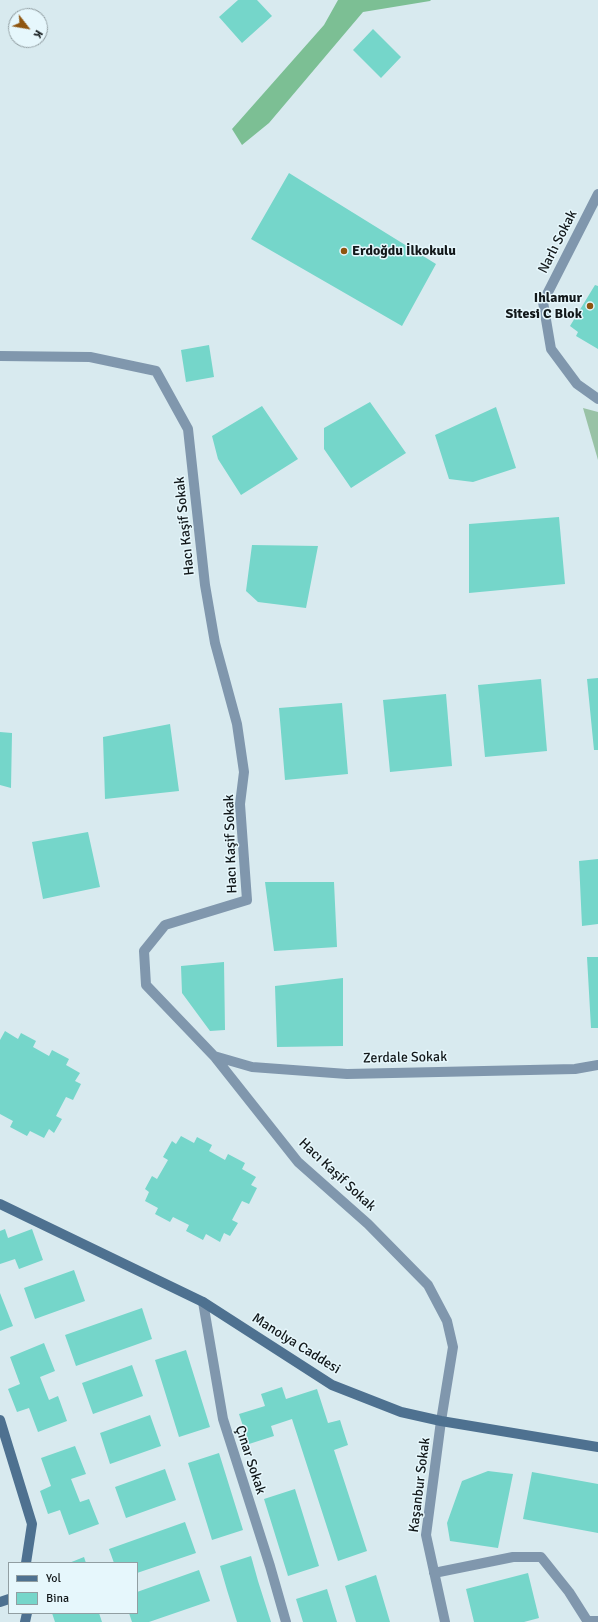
<!DOCTYPE html>
<meta charset="utf-8">
<style>
body{margin:0}
#map{position:relative;width:598px;height:1622px;overflow:hidden;background:#d8eaef;font-family:Signika,sans-serif}
canvas{display:block}
.legend{position:absolute;left:8px;top:1562px;width:130px;height:52px;box-sizing:border-box;background:#e6f7fc;border:1px solid #919ea2;margin:0;padding:5px 7px;list-style:none;font-size:12px;color:#12181a}
.legend li{display:flex;align-items:center;gap:8px;height:20px}
.legend b{width:20px;border:1px solid #919ea2}
.north{position:absolute;left:8px;top:8px;width:40px;height:40px;box-sizing:border-box;background:#e6f7fc;border:1px solid #919ea2;border-radius:50%;rotate:121deg;font-size:11px;font-weight:700;line-height:16px;text-align:center;color:#12181a}
.north::after{content:'';display:block;margin:auto;width:14px;height:18px;background:#8e550f;clip-path:polygon(50% 0,100% 100%,50% 72%,0 100%)}
</style>
<div id="map">
<canvas width="598" height="1622"></canvas>
<ul class="legend">
<li><b style="height:5px;background:#4e7190"></b>Yol</li>
<li><b style="height:11px;background:#75d6ca"></b>Bina</li>
</ul>
<div class="north">K</div>
</div>
<script>
const g = document.querySelector('canvas').getContext('2d');
g.lineJoin = 'round';
function paint(path, color) { g.fillStyle = color; g.fill(path, 'evenodd'); }
const shape = rows => new Path2D(rows.map(r => 'M' + r).join(''));
function strokePath(path, color, width, dash) { g.strokeStyle = color; g.lineWidth = width; g.lineCap = dash ? 'butt' : 'round'; g.setLineDash(dash || []); g.stroke(path); }
function write(font, color, halo, rows, align = 'center') {
  g.font = font + ' Signika,sans-serif'; g.lineWidth = 3; g.setLineDash([]); g.textBaseline = 'middle'; g.strokeStyle = halo; g.fillStyle = color; for (const [text, x, y, turn = 0] of rows) {
    g.save(); g.translate(x, y); g.rotate((+turn || 0) * Math.PI / 180); g.textAlign = isNaN(turn) ? turn : align; if (halo) g.strokeText(text, 0, 0); g.fillText(text, 0, 0); g.restore();
  }
}
paint(shape([
 [583,408,598,412,598,460]
]), '#99c2a6');
paint(shape([
 [338,0,431,0,430,1,363,12,269,123,242,145,232,129,324,25]
]), '#7cbf94');
paint(shape([
 [238,0,257,0,272,16,242,43,219,17],
 [373,29,401,57,381,78,353,50],
 [289,173,436,264,402,326,251,239],
 [595,285,598,286,598,349,576,336,578,332,570,326],
 [209,345,214,377,186,382,181,350],
 [370,402,406,453,351,488,324,449,324,428],
 [262,406,298,459,241,495,218,459,212,436],
 [496,407,516,468,473,482,449,479,435,435],
 [559,517,565,584,469,593,469,524],
 [252,545,318,546,306,608,258,602,246,591],
 [598,678,598,750,594,750,587,679],
 [541,679,547,751,485,757,478,685],
 [446,694,452,766,390,772,383,700],
 [342,703,348,774,285,780,279,708],
 [170,724,179,791,105,799,103,737],
 [0,732,12,733,11,788,0,785],
 [88,832,100,887,43,899,32,842],
 [598,859,598,924,582,926,579,861],
 [265,882,334,882,337,947,274,951],
 [587,957,598,957,598,1028,591,1028],
 [224,962,225,1030,210,1031,182,993,181,966],
 [343,978,343,1046,277,1047,275,986],
 [5,1031,18,1039,21,1033,36,1041,33,1047,49,1056,52,1050,69,1059,66,1065,80,1073,75,1081,81,1084,73,1100,66,1097,56,1116,62,1119,54,1133,49,1129,44,1138,30,1131,27,1136,10,1127,13,1121,0,1114,0,1040],
 [181,1136,194,1143,197,1137,212,1145,209,1151,225,1160,228,1154,245,1163,242,1169,256,1177,251,1185,257,1188,249,1204,242,1201,232,1220,238,1223,230,1236,224,1233,220,1242,206,1234,203,1240,186,1231,189,1225,173,1217,170,1222,155,1214,158,1208,145,1201,149,1192,145,1189,152,1176,157,1179,168,1160,163,1157,172,1141,176,1144],
 [5,1229,8,1238,32,1229,43,1260,19,1269,15,1259,0,1264,0,1231],
 [74,1270,85,1301,35,1319,24,1288],
 [0,1293,13,1326,0,1331],
 [142,1308,152,1339,76,1366,65,1335],
 [44,1343,55,1371,40,1377,49,1400,58,1396,67,1421,38,1432,29,1408,17,1412,8,1389,20,1384,10,1357],
 [186,1350,210,1427,179,1437,155,1360],
 [132,1365,143,1396,93,1414,82,1383],
 [282,1387,286,1399,317,1389,328,1423,340,1420,348,1445,334,1450,367,1551,338,1561,292,1419,271,1426,274,1436,249,1444,239,1414,265,1406,261,1394],
 [150,1415,161,1446,110,1464,100,1433],
 [75,1446,86,1474,71,1479,80,1502,89,1499,99,1524,69,1535,60,1510,48,1514,40,1491,51,1486,41,1458],
 [219,1453,243,1530,212,1540,188,1463],
 [165,1469,176,1500,126,1518,115,1487],
 [488,1471,513,1474,498,1548,450,1541,447,1523,462,1481],
 [532,1472,598,1484,598,1533,523,1519],
 [295,1489,319,1566,288,1576,264,1499],
 [185,1522,196,1553,137,1573,137,1563,114,1563,109,1549],
 [251,1556,258,1581,271,1622,237,1622,227,1590,220,1566],
 [84,1557,86,1563,69,1563],
 [199,1570,210,1601,149,1622,132,1622,129,1613,137,1613,137,1592],
 [528,1573,539,1618,524,1622,474,1622,466,1589],
 [376,1575,390,1622,356,1622,345,1586],
 [327,1589,337,1622,303,1622,296,1599],
 [52,1613,99,1613,102,1622,55,1622]
]), '#75d6ca');
strokePath(shape([
 [598,194,543,302,551,349,577,384,598,399],
 [0,356,90,357,156,371,188,429,205,585,215,643,237,724,244,772,240,804,247,900,165,925,144,951,146,985,214,1056,298,1162,368,1224,428,1285,447,1321,453,1347,441,1421,426,1535,445,1622],
 [214,1056,252,1067,347,1074,575,1069,598,1065],
 [203,1302,223,1419,270,1566,286,1622],
 [434,1573,513,1557,541,1557,569,1592,588,1622],
 [588,1621,598,1621]
]), '#8097ad', 10);
strokePath(shape([
 [0,1204,203,1302,332,1385,401,1412,441,1421,598,1447],
 [0,1420,32,1524,26,1563],
 [0,1602,9,1599],
 [25,1622,27,1613]
]), '#4e7190', 10);
for (const [x, y, r, color] of [
 [344,251,4,"#8e550f"],
 [590,306,4,"#8e550f"]
]) { const dot = new Path2D(); dot.arc(x, y, r, 0, 2 * Math.PI); g.fillStyle = color; g.fill(dot); strokePath(dot, '#e6f7fc', 1.5); }
write('14px', '#12181a', '#e6f7fc', [
 ["Narlı Sokak",558,242,-63],
 ["Hacı Kaşif Sokak",185,526,-96],
 ["Hacı Kaşif Sokak",231,844,-92],
 ["Zerdale Sokak",405,1058,-1],
 ["Hacı Kaşif Sokak",337,1175,43],
 ["Manolya Caddesi",296,1344,32],
 ["Çınar Sokak",250,1460,72],
 ["Kaşanbur Sokak",420,1485,-83]
]);
write('bold 14px', '#12181a', '#e6f7fc', [
 ["Erdoğdu İlkokulu",352,251],
 ["Ihlamur",582,298,"right"],
 ["Sitesi C Blok",582,314,"right"]
], 'left');
</script>
